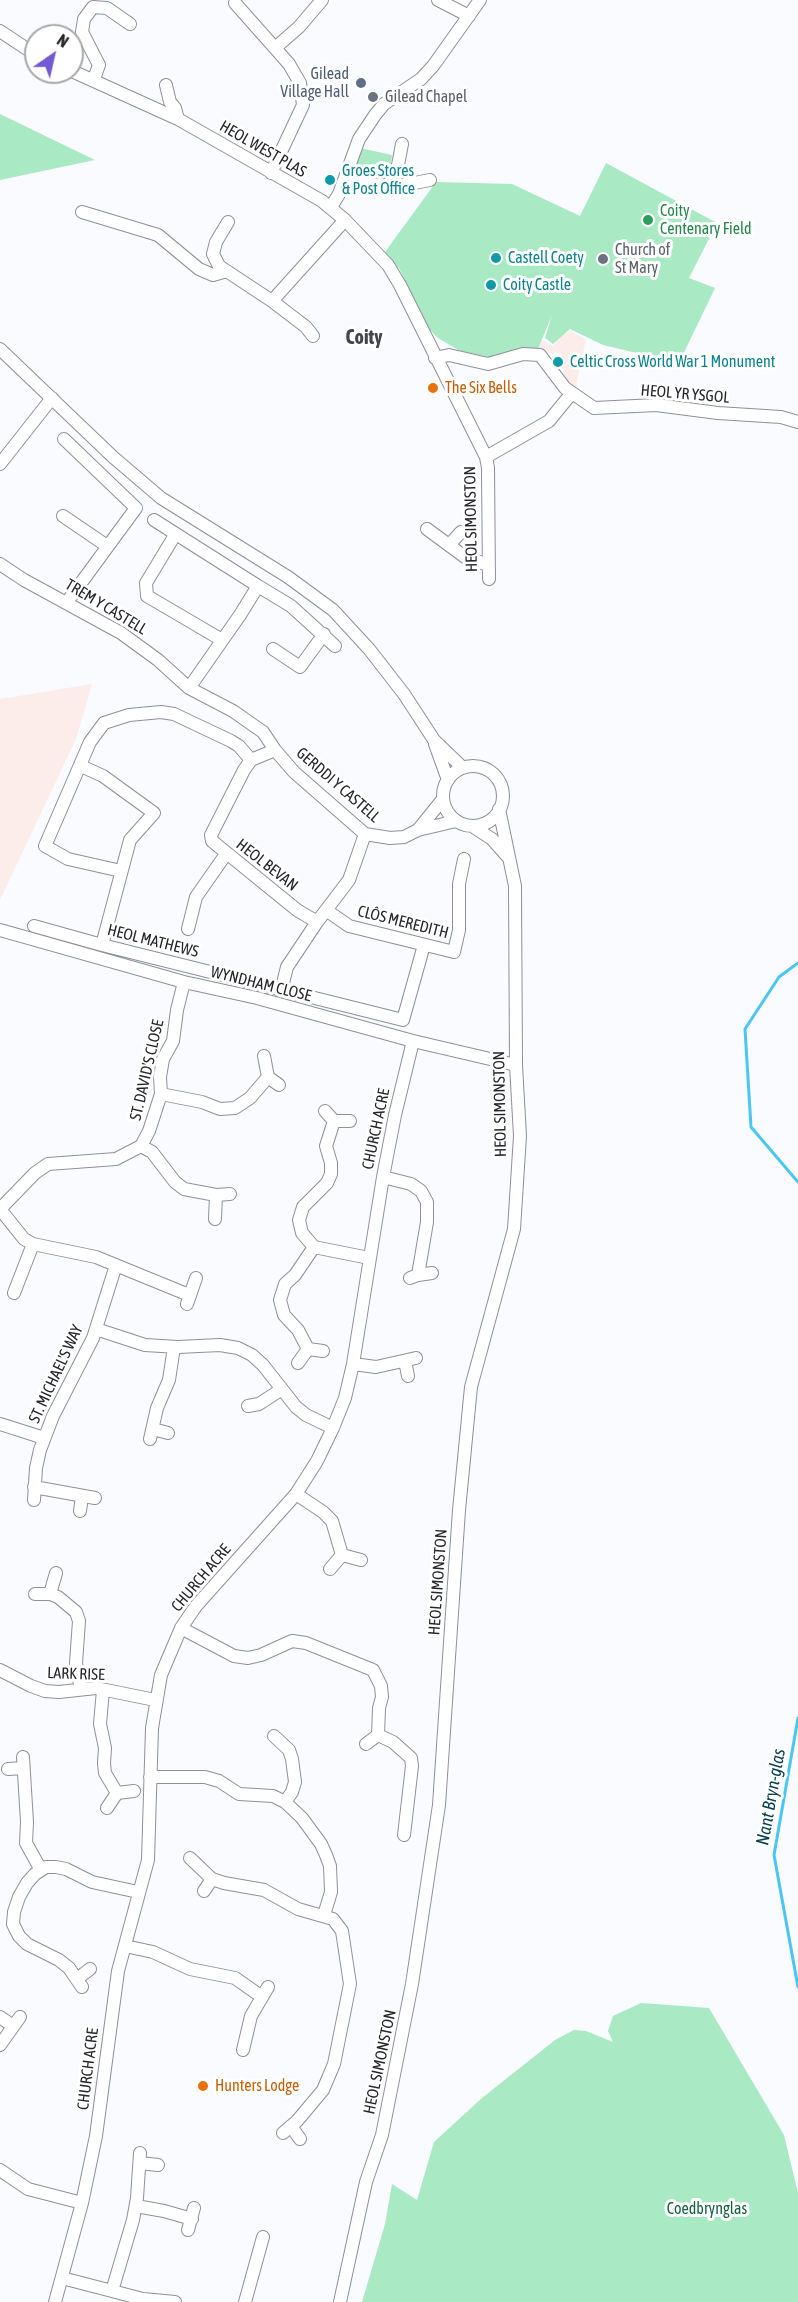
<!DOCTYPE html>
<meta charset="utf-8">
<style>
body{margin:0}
#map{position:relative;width:798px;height:2302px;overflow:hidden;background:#f9fbff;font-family:"Asap Condensed",sans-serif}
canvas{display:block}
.north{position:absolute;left:24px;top:24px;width:60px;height:60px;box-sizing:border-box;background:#fff;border:2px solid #a8a9aa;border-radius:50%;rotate:34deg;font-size:16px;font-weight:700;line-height:24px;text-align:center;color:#26272a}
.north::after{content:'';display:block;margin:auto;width:21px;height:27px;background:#735ad4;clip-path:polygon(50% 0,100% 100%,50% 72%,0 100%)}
</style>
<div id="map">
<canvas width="798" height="2302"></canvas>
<div class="north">N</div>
</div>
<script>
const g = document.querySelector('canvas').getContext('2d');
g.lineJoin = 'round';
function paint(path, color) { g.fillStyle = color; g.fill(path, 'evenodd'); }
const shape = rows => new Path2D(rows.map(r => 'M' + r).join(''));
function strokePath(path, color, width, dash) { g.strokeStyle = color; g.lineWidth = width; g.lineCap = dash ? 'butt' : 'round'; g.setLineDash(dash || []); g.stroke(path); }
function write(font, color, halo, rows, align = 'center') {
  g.font = font + ' "Asap Condensed",sans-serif'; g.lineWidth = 6; g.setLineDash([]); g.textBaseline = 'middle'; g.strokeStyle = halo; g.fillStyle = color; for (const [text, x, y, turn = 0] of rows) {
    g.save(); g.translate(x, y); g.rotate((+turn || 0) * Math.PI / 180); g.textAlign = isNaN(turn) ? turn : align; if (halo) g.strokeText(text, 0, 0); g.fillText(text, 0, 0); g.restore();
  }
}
paint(shape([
 [570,331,586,339,575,391,564,376,561,352,536,355,542,340,553,346,560,337],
 [92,684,76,739,0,900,0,699]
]), '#fdedea');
paint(shape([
 [0,114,95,160,0,180],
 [355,147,392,155,389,177,384,178,351,172],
 [606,163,717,223,689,278,715,288,679,363,603,345,570,329,553,344,545,338,552,315,538,349,489,357,460,351,438,338,427,327,400,270,385,252,436,182,512,184,580,216],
 [641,2003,709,2008,784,2135,798,2193,798,2302,362,2302,385,2224,392,2184,417,2200,434,2142,482,2098,555,2040,574,2030,586,2031,613,2042,608,2031,613,2016]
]), '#a9e9c3');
strokePath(shape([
 [798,963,779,977,745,1029,751,1127,798,1182],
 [798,1718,774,1855,798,1987]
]), '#4bc5f3', 3);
const minor = shape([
 [438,0,469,16],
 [235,3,289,64,300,83,303,105,271,173],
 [0,31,36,55],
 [275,48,299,27,322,0],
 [72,71,178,119,322,201,345,220,388,265,400,285,486,457,488,468,489,579],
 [94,79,99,65,82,32,84,19,93,7,107,8,130,24],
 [166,85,170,102,175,108,178,119],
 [343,182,399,186,430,180],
 [394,186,402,144],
 [331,207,339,194,359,139,375,115,384,104,421,79,433,66,480,0],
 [82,212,158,235,199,269,213,275,227,271],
 [228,222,216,242,213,254,219,266,272,301,306,327,313,336],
 [272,301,345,220],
 [0,349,113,457,161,498,288,577,333,610,369,649,404,694,434,740,463,768],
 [435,358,449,355,488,364,523,354,540,355,565,388,594,408,656,405,718,413,781,417,798,422],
 [64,439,136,508,67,602],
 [486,457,549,421,571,394],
 [0,464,52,398],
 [63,516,107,546],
 [154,520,258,586,240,615,189,688],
 [427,529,465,557,488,565],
 [175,535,146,583,147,596,222,640],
 [449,545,461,532],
 [0,564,24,580,121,633,158,660,189,688,233,711,263,732,275,750,294,772,365,834,390,838,404,837,418,830,456,821],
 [258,586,291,606,335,646],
 [273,649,300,667,324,634],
 [435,744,448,780],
 [275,750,251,760,244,770,211,835,212,841,297,910,317,922,349,880,365,834],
 [81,766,103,776,154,813,130,840,102,945],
 '443 796a30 30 0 1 1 60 0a30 30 0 1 1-60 0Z',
 [472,826,492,839,508,857],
 [418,830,443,799],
 [121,871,68,859,45,846,90,742,104,723,129,715,161,712,174,714,231,741,239,746,251,760],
 [326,910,349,926,454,952,459,930,459,884,464,859],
 [34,926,102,945,403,1020,424,945],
 [188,929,196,897,226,854],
 [0,930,184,982,257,998,413,1041,516,1065],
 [281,991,287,967,317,922],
 [264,1056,268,1077,279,1085],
 [161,1094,202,1102,220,1109,235,1108,250,1098,268,1077],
 [325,1111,334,1121],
 [350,1121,334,1121,326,1146,331,1163,331,1174,327,1183,303,1207,299,1220,302,1233,314,1247,369,1258],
 [141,1146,152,1152,175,1182,184,1189,216,1195,230,1194],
 [383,1177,411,1184,421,1191,427,1202,427,1222,418,1275,410,1278],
 [0,1209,35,1173,48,1164,116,1159,141,1146,149,1131,161,1094,160,1077,163,1059,173,1041,177,1010,184,982],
 [0,1209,24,1239,33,1244,96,1257,189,1295],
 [215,1219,216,1195],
 [418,1275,432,1273],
 [14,1293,33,1244],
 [187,1304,196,1278],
 [96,1329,145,1345,178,1347,220,1345,238,1348,252,1355,263,1365,296,1407,306,1415,333,1428],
 [308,1349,323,1351],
 [405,1361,408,1376],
 [298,1363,308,1349,298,1330,284,1315,280,1300,285,1284,295,1275,314,1247],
 [353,1364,376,1367,416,1358],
 [248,1406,259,1404,282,1389],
 [0,1424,44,1438],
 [153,1429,168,1433],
 [150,1439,157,1408,169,1380,174,1347],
 [34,1487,95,1498],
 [296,1494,323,1512,332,1521,342,1555],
 [34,1500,36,1468,40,1450,53,1416,93,1338,116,1265],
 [80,1511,82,1496],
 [330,1569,342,1555,361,1560],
 [35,1594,50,1594,58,1597,76,1612,79,1621,76,1663,81,1689],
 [50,1594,56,1573],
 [181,1628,234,1656,248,1658,261,1655,292,1641,306,1643,373,1670,381,1686,382,1697,379,1708,378,1735,366,1744],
 [0,1670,31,1686,45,1691,59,1692,96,1688,155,1700],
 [103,1690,100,1724,105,1748,104,1763,105,1773,117,1793],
 [378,1735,393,1742,411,1758,412,1766,404,1835],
 [274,1736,289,1750,292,1759,295,1782,292,1792,285,1802],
 [23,1757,27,1822,26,1843,41,1870],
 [8,1769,23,1768],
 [150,1777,205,1777,219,1781,239,1794,273,1796,285,1802,302,1818,321,1844,326,1855,330,1866,331,1892,324,1915],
 [107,1808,117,1793,134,1791],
 [190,1858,212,1879,224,1883,264,1890,298,1909,333,1919,342,1931,350,1984,334,2064,323,2090,297,2121,283,2133],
 [204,1891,212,1879],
 [125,1946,153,1952,190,1969,235,1978,262,1997],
 [77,1979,90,1969],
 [82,1987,69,1968,59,1960,27,1944,19,1936,13,1924,14,1912,19,1897,27,1883,35,1874,46,1867,56,1867,66,1869,92,1882,138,1892],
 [0,2017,13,2026],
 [0,2045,20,2017],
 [243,2050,251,2016,268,1987],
 [291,2126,300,2139],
 [140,2163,158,2165],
 [0,2170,28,2189,82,2203],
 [136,2206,164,2211,192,2219],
 [188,2230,194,2208],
 [62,2278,143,2299,175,2302],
 [112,2291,133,2220,137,2198,140,2153],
 [55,2302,82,2203,96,2136,118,1971,148,1860,152,1728,161,1675,181,1628,196,1606,296,1494,317,1461,333,1428,345,1398,353,1364,383,1177,395,1115,413,1041],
 [245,2302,263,2237],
 [340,2302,366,2182,382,2135,412,1984,439,1805,459,1510,471,1387,514,1229,520,1136,516,1065,515,886,499,809]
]);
strokePath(minor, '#8e919a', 14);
strokePath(minor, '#fff', 12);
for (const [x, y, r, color] of [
 [361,83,6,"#5c6f8a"],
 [373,97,6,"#6b7280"],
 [330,180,6,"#0f9aa8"],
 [648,220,6,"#2e9e5b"],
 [496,258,6,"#0f9aa8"],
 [603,259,6,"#6b7280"],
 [491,285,6,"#0f9aa8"],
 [558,362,6,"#0f9aa8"],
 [433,388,6,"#e8710a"],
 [203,2086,6,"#e8710a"]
]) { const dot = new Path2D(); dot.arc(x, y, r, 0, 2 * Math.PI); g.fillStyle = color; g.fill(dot); strokePath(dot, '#fff', 2); }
write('16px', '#4e5e75', '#fff', [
 ["Gilead",349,74],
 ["Village Hall",349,92]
], 'right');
write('16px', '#5b616d', '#fff', [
 ["Gilead Chapel",385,97],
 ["Church of",615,250],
 ["St Mary",615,268]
], 'left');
write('16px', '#26272a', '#fff', [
 ["HEOL WEST PLAS",263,149,30],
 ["HEOL YR YSGOL",685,394,5],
 ["HEOL SIMONSTON",471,519,-91],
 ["TREM Y CASTELL",106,607,31],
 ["GERDDI Y CASTELL",338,785,41],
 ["HEOL BEVAN",267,865,38],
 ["CLÔS MEREDITH",403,922,14],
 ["HEOL MATHEWS",153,941,14],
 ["WYNDHAM CLOSE",261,984,14],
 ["ST. DAVID'S CLOSE",147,1070,-77],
 ["HEOL SIMONSTON",500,1104,-91],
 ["CHURCH ACRE",376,1129,-78],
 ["ST. MICHAEL'S WAY",56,1374,-65],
 ["CHURCH ACRE",201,1578,-50],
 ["HEOL SIMONSTON",438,1582,-86],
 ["LARK RISE",76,1674,2],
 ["HEOL SIMONSTON",380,2062,-78],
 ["CHURCH ACRE",88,2069,-83]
]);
write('16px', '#0d838f', '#fff', [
 ["Groes Stores",342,171],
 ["& Post Office",342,189],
 ["Castell Coety",508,258],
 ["Coity Castle",503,285],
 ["Celtic Cross World War 1 Monument",570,362]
], 'left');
write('16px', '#27864d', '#fff', [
 ["Coity",660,211],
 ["Centenary Field",660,229]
], 'left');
write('16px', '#c56008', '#fff', [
 ["The Six Bells",445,388],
 ["Hunters Lodge",215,2086]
], 'left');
write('16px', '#16623f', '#fff', [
 ["Coedbrynglas",707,2209]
]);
write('italic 18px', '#094052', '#fff', [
 ["Nant Bryn-glas",771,1797,-80]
]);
write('bold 20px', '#42444c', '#fff', [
 ["Coity",364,338]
]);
</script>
